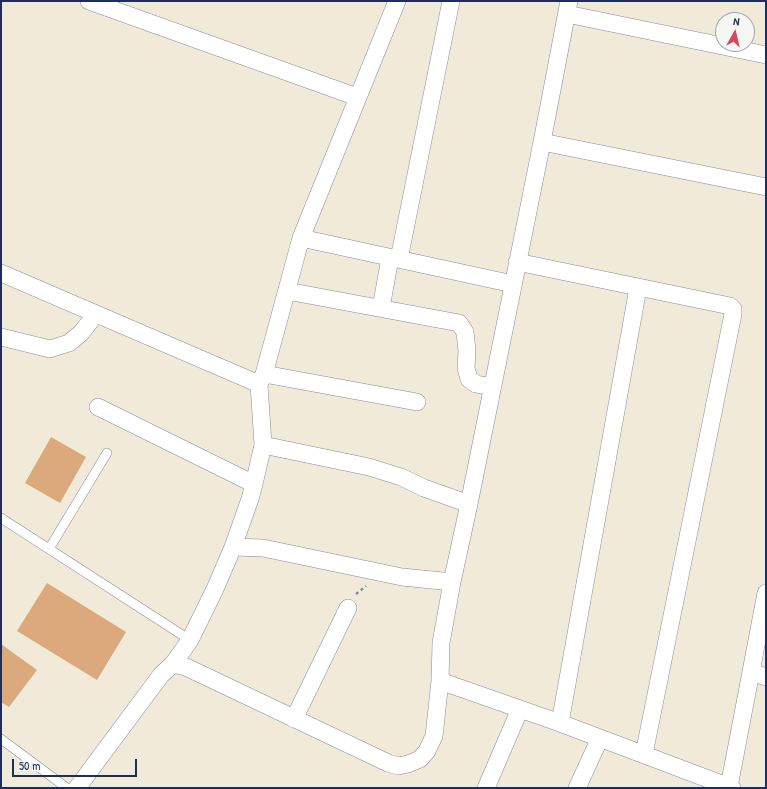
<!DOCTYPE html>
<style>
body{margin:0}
#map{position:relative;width:767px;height:789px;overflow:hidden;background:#f2ead8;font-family:"Patrick Hand",sans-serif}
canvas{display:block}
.frame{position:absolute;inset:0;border:2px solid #1b2f5e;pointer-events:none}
.north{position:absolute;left:715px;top:12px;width:40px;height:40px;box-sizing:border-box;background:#f6f6f2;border:1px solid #9ea6b7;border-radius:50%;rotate:8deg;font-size:11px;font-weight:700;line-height:16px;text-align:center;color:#1b2f5e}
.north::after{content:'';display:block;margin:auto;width:14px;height:18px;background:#d1495b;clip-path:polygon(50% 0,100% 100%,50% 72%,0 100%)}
.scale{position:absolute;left:12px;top:759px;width:125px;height:18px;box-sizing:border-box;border:2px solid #1b2f5e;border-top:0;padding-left:5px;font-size:12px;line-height:14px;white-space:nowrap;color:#1b2f5e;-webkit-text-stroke:3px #f6f6f2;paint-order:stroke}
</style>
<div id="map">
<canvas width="767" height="789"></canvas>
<div class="frame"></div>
<div class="north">N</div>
<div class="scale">50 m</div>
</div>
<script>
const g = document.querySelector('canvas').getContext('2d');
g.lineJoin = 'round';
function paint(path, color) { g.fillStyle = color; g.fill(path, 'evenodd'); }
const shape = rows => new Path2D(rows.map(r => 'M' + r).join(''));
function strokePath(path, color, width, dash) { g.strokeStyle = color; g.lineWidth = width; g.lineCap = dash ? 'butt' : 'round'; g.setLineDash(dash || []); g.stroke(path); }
paint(shape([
 [51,437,86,457,60,503,25,483],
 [47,583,126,632,97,680,17,631],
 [1,644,37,670,9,707,1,702]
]), '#dba97b');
const lane = shape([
 [1,518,190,640],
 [49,549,107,453],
 [1,739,67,788]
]);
const street = shape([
 [89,1,357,97],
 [567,14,766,55],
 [542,142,569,1],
 [301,238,513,284],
 [399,259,451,1],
 [517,262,730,306,733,309,733,314,644,754],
 [1,273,259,384],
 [287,291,459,323,465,332,467,351,466,368,469,379,476,384,492,387],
 [381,308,390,258],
 [1,337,50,349,69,343,81,333,96,314],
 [264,374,417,402],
 [98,407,254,484],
 [263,445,369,467,401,477,424,488,469,504],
 [233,547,263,548,402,577,452,582],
 [173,664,190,640,215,589,233,547,250,499,254,484,263,445,259,384,264,374,301,238,397,1],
 [751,672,766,677],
 [440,681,560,723,732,788],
 [294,719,348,608],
 [560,723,638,288],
 [729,787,766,593],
 [77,788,161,675,173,664,186,667,388,763,398,766,408,764,420,759,427,751,434,736,440,681,441,643,452,582,469,504,542,142,766,187],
 [486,788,520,709],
 [577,788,600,738]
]);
strokePath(lane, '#868c9b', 10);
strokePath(street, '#868c9b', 18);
strokePath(shape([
 [356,594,366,586]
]), '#868c9b', 2.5, [3, 3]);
strokePath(lane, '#fff', 9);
strokePath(street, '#fff', 17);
</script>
